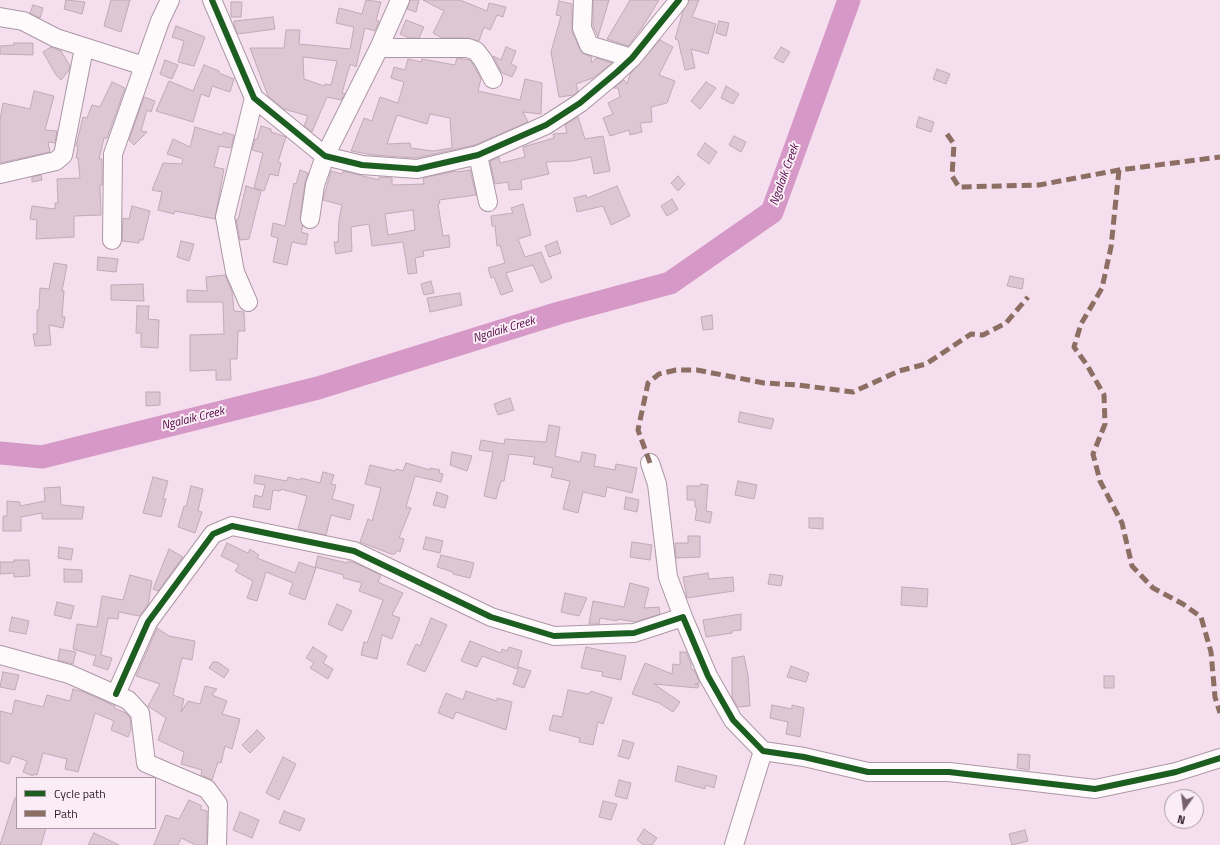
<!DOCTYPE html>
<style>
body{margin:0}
#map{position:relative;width:1220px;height:845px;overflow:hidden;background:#f5dfee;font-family:"Titillium Web",sans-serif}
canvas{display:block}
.legend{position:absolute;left:16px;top:777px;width:140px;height:52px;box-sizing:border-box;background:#faedf6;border:1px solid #aa99a5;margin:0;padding:5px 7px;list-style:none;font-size:12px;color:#321b2c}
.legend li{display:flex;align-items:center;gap:8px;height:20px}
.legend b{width:20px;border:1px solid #aa99a5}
.north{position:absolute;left:1164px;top:789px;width:40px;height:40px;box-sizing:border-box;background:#faedf6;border:1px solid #aa99a5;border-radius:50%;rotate:194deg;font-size:11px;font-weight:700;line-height:16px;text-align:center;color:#321b2c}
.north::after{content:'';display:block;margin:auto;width:14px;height:18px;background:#766070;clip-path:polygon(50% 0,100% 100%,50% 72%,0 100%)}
</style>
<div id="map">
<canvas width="1220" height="845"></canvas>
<ul class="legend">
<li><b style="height:5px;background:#1b5e20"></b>Cycle path</li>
<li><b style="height:5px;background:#8d6e63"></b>Path</li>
</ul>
<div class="north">N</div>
</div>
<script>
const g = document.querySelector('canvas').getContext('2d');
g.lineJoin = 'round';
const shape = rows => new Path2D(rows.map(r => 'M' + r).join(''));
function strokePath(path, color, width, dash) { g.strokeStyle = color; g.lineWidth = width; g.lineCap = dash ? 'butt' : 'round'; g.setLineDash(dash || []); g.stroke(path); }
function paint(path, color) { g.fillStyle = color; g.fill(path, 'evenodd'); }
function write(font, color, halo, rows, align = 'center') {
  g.font = font + ' "Titillium Web",sans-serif'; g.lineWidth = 4; g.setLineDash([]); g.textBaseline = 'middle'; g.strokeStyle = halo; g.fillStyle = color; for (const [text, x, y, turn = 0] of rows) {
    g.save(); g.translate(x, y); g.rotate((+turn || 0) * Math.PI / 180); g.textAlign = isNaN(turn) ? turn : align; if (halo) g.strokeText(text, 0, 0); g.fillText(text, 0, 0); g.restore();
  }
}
strokePath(shape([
 [0,453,42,457,318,388,559,313,670,283,772,212,849,0]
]), '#d698c6', 23);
const building = shape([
 [66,0,85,2,82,14,64,9,66,0],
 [111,0,130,0,121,32,104,26,111,0],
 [366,0,381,2,376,20,379,21,375,31,365,28,356,67,351,64,349,68,342,93,345,94,341,100,327,97,312,132,304,126,308,116,284,109,268,96,250,48,284,48,286,30,300,30,299,44,350,49,354,27,336,23,339,8,362,14,366,0],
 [303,57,337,61,331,85,325,84,324,86,304,79,303,57],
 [410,0,419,0,416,12,407,9,410,0],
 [423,0,460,0,487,11,489,3,506,7,503,17,497,15,490,30,484,27,479,41,468,38,442,38,433,33,444,11,423,0],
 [593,0,609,0,598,37,593,26,593,0],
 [630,0,659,0,642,28,628,46,607,39,630,0],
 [689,0,699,0,692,17,716,24,708,54,691,49,695,68,685,70,678,40,675,39,683,11,689,0],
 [559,1,572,4,572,32,582,53,592,57,591,62,593,62,596,58,612,63,593,78,576,84,578,91,574,95,559,97,551,52,561,16,556,15,559,1],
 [231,2,242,2,241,17,231,17,231,2],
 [33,5,43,8,40,18,30,13,33,5],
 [273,17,275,29,238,34,235,28,234,21,273,17],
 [406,20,424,27,419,38,409,38,400,34,406,20],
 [719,21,729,23,726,36,716,33,719,21],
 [176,26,205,37,194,66,178,62,184,41,172,37,176,26],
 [660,40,673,47,659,75,675,81,667,103,651,107,652,122,640,123,642,132,630,135,629,130,610,136,603,118,613,114,608,103,620,97,618,88,614,88,624,80,627,84,630,74,660,40],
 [14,43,33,43,33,55,0,54,0,46,14,45,14,43],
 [51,47,61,51,70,66,69,70,61,80,56,75,43,52,51,47],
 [506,47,516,51,511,64,517,67,512,77,502,73,493,56,501,60,506,47],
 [781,47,790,52,783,63,774,58,781,47],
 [457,58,470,60,474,66,481,79,478,91,520,100,525,79,542,83,541,114,523,112,528,122,475,145,416,158,373,155,351,151,364,118,372,121,380,97,398,103,404,82,391,78,394,67,405,70,408,59,421,62,422,59,455,65,457,58],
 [430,114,450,118,452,148,433,151,411,148,410,143,387,144,397,115,427,124,430,114],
 [165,60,178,65,172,79,160,74,165,60],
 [204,65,219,71,219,73,234,79,230,92,212,86,209,97,201,94,193,122,156,111,169,81,193,91,204,65],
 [937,69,950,74,946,84,933,79,937,69],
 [112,82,125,88,107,138,104,138,99,159,102,159,102,185,100,185,101,215,74,216,74,237,36,239,37,220,30,219,32,206,55,209,55,203,58,203,57,179,80,178,78,158,76,158,78,146,76,146,83,117,87,118,92,105,100,107,112,82],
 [706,82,716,88,700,109,691,101,706,82],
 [726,86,739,94,733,104,721,98,726,86],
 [34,91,54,96,45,130,57,131,55,143,48,142,50,152,0,163,0,120,3,103,30,109,34,91],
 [144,97,155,101,151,112,147,110,141,131,147,132,134,145,129,140,144,97],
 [578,117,585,139,603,136,610,171,594,174,591,157,573,161,546,162,549,174,521,180,522,189,509,190,508,182,495,184,490,161,499,157,500,163,525,157,523,147,554,138,553,134,567,133,565,125,578,117],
 [919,117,934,122,931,132,916,127,919,117],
 [261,126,271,129,271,132,286,137,278,162,281,163,278,176,270,174,264,191,254,188,263,153,252,150,255,139,257,139,261,126],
 [195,127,222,135,223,132,234,135,231,148,219,146,214,167,224,169,215,219,175,211,174,214,158,210,162,192,152,190,163,163,182,164,183,159,167,154,173,139,190,147,195,127],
 [734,136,746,142,741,152,729,145,734,136],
 [705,143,717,152,709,164,697,155,705,143],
 [300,170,308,173,305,183,300,217,303,226,301,232,308,234,306,245,292,242,287,265,273,262,278,238,271,236,273,223,285,226,294,183,296,184,300,170],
 [470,170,476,195,439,200,440,203,438,204,443,236,449,235,450,247,423,251,424,256,415,258,417,273,408,274,403,242,372,246,369,224,351,227,352,251,336,254,334,242,338,242,339,220,342,205,323,200,331,171,342,174,343,171,379,180,379,177,392,178,392,185,424,184,423,178,456,171,457,172,470,170],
 [413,210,415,230,388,235,385,214,413,210],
 [41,175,42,180,32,182,32,177,41,175],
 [678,176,685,184,678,191,671,183,678,176],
 [246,186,261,191,249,239,240,240,236,219,238,220,246,186],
 [617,186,630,216,611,225,603,206,577,212,574,198,586,195,587,198,617,186],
 [672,199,678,209,667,216,661,206,672,199],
 [523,204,531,235,518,239,525,257,541,252,552,278,541,283,533,265,506,273,513,291,501,295,494,277,491,278,488,268,505,263,500,245,497,246,495,226,492,226,491,216,513,213,511,208,523,204],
 [132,206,150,211,143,240,139,240,139,243,122,241,123,218,129,219,132,206],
 [181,241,194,244,189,261,177,257,181,241],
 [557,241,561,253,549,257,545,246,557,241],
 [98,257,118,259,116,272,97,270,98,257],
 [54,263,67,265,62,291,64,291,62,317,65,317,63,328,49,325,51,345,35,346,33,334,37,334,37,310,39,310,40,288,49,289,54,263],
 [225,275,232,291,234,311,244,312,245,331,238,331,237,359,230,359,231,380,216,380,216,370,190,371,190,335,224,334,223,302,187,302,187,290,207,291,206,277,225,275],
 [1010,276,1024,279,1022,289,1007,286,1010,276],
 [431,281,434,293,424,295,421,284,431,281],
 [143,284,144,301,111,300,111,285,143,284],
 [460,293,462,305,430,312,427,298,460,293],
 [137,306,149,306,148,319,159,320,158,348,141,347,141,333,136,333,137,306],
 [712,315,713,329,703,330,701,317,712,315],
 [146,392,160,392,160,405,146,406,146,392],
 [510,398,514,410,498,415,494,404,510,398],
 [740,412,774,419,771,429,738,422,740,412],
 [549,425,560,427,555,456,580,462,582,452,596,455,594,466,615,470,616,464,637,468,632,493,607,487,605,497,583,492,578,513,563,509,570,481,551,477,553,468,533,464,535,457,509,454,504,481,501,481,496,499,484,496,493,452,479,450,481,440,504,444,505,439,546,442,549,425],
 [452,452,472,456,467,471,450,465,452,452],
 [406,463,430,470,430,468,440,470,439,473,443,474,441,482,415,476,406,507,411,508,399,538,404,539,400,552,397,550,395,554,391,554,360,542,368,519,372,521,381,488,365,484,370,465,395,471,396,469,403,471,406,463],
 [323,472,334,475,331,484,336,485,332,499,354,505,350,520,331,515,326,535,298,529,307,496,281,489,280,491,273,490,270,510,253,507,255,495,262,497,265,485,254,483,255,475,287,481,288,477,300,480,301,478,320,483,323,472],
 [153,477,168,481,163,499,166,499,161,517,143,513,153,477],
 [738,481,757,485,754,499,735,495,738,481],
 [701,484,708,485,706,511,712,512,710,523,695,520,697,508,695,507,695,500,687,500,687,486,700,486,701,484],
 [191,486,203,489,198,511,202,512,195,533,178,527,184,506,186,507,191,486],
 [60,487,61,505,84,507,82,519,42,519,42,513,21,517,21,531,3,531,3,516,7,516,7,501,20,502,20,506,45,501,44,488,60,487],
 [437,492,448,496,445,508,433,505,437,492],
 [626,497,639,500,637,512,624,509,626,497],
 [809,518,823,518,823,529,809,528,809,518],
 [688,536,700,536,700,557,676,558,675,543,688,543,688,536],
 [426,537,443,541,440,553,423,549,426,537],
 [632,542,652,545,650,560,630,557,632,542],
 [227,543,248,553,250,549,259,555,257,558,295,573,299,562,316,568,305,600,289,594,293,583,266,572,257,601,247,598,253,581,235,571,239,565,221,556,227,543],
 [59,547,73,549,71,560,58,558,59,547],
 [169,549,183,557,158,591,153,589,169,549],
 [441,555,474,563,470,578,453,574,453,572,437,567,441,555],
 [318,556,347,563,348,561,355,563,381,575,378,582,403,593,392,615,400,618,392,639,382,635,377,659,361,655,364,642,367,643,383,600,359,591,362,583,343,578,344,575,315,567,318,556],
 [14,560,29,560,30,576,14,577,14,573,0,574,0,562,14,562,14,560],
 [64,569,82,570,82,582,64,582,64,569],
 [708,573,709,579,733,577,734,591,687,598,683,577,708,573],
 [770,574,783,576,781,586,768,584,770,574],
 [130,575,152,581,148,605,139,616,119,612,118,619,108,618,101,655,112,658,108,670,93,665,96,656,73,649,77,624,97,627,102,596,123,600,130,575],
 [630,583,649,588,644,608,659,607,660,614,635,622,618,619,617,621,600,618,599,624,589,624,593,601,624,607,630,583],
 [902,587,928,589,927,607,901,605,902,587],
 [565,593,587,598,579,616,561,612,565,593],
 [57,602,74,606,71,619,54,615,57,602],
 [337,604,352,611,342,631,328,624,337,604],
 [741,614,741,630,732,631,732,633,706,637,703,620,741,614],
 [12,617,29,621,26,634,9,631,12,617],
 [431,618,447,625,425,672,407,664,416,644,420,646,431,618],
 [157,628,169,636,195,641,192,660,182,658,173,695,184,699,181,712,188,701,200,704,205,686,217,689,212,695,227,701,222,714,240,719,232,749,225,746,221,763,218,762,212,780,201,775,202,770,181,764,184,752,158,740,166,718,148,706,160,684,136,676,157,628],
 [470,641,501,653,502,649,507,651,509,647,522,651,517,669,482,656,477,667,461,661,470,641],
 [313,647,327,656,323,663,333,669,328,679,310,668,314,663,306,658,313,647],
 [586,647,626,656,621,680,602,676,603,672,581,668,586,647],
 [60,649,76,652,73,664,58,660,60,649],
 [680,652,686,652,691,664,691,669,694,670,699,681,699,684,695,684,699,685,698,688,654,684,680,702,673,712,659,703,632,694,645,663,672,674,673,664,680,665,680,652],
 [744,656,748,675,750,706,738,707,732,697,732,658,744,656],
 [213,662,218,662,229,670,224,678,209,668,213,662],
 [791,666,809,673,806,682,787,677,791,666],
 [519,667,531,671,524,688,513,684,519,667],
 [3,672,19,675,15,690,0,687,3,672],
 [1104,676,1114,676,1114,688,1104,688,1104,676],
 [73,689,84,692,115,706,114,708,126,713,130,718,131,730,128,737,111,730,114,721,95,713,78,772,65,769,67,759,43,753,37,775,33,774,33,776,23,772,27,761,12,756,9,764,0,761,0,711,12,714,15,700,43,707,47,695,70,701,73,689],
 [568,690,589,694,591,691,612,698,603,724,598,722,593,745,579,742,580,738,549,730,553,715,562,717,568,690],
 [466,691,497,701,497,698,512,702,506,730,456,712,453,719,438,713,446,693,463,700,466,691],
 [772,705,792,709,792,705,804,708,800,737,786,734,788,722,770,718,772,705],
 [257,730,265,738,250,753,242,745,257,730],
 [623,740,634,743,629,759,618,756,623,740],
 [1018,754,1030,755,1029,770,1017,768,1018,754],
 [283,757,296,764,279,800,266,793,283,757],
 [678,766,717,776,714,788,706,785,705,789,675,781,678,766],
 [619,780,631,783,627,799,615,796,619,780],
 [15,798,17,799,17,828,46,828,41,845,0,845,15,798],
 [189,800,202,806,200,809,207,811,207,841,205,845,196,845,181,838,178,845,154,845,166,815,179,819,189,800],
 [603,801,617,804,611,820,599,817,603,801],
 [284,811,305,819,300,831,279,823,284,811],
 [240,812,259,820,252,838,233,830,240,812],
 [644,829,657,838,652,845,644,845,637,840,644,829],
 [1025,830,1028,841,1012,845,1009,834,1025,830],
 [94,833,119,845,88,845,94,833]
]);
paint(building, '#dcc7d2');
strokePath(building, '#c1aab6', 1);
const minor = shape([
 [212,0,254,98,325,156,362,165,417,169,478,155,546,125,580,103,617,72,632,58,679,0],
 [583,0,582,28,589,45,632,58],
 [0,17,23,21,56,38,144,66],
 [379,48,468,48,476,51,483,60,493,79],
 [478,155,488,202],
 [0,174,56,161,63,155,84,48],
 [310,219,315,185,325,156,379,48,400,0],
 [112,240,113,154,160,21,170,0],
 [248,302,235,272,225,217,254,98],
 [650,463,657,484,668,577,683,617],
 [0,655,69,674,128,700,140,713,146,763,207,789,218,804,217,845],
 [116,694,148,622,213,534,232,526,354,551,491,617,554,636,634,633,683,617,708,676,733,720,763,751,804,757,868,772,949,772,1095,789,1176,772,1220,758],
 [734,845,763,751]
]);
strokePath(minor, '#ab97a5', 20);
strokePath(minor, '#fefafc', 18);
strokePath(shape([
 [947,134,954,144,952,176,959,187,1039,185,1119,170,1220,157],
 [1119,170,1111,247,1102,288,1081,324,1074,347,1087,365,1104,395,1105,424,1093,454,1100,481,1122,523,1132,566,1153,588,1183,604,1201,617,1211,652,1215,697,1220,713],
 [650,463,638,430,648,383,659,374,676,370,697,370,764,383,798,385,853,392,899,371,926,364,971,334,983,335,1006,323,1028,297]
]), '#8d6e63', 5, [10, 5]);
strokePath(shape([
 [212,0,254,98,325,156,362,165,417,169,478,155,546,125,580,103,617,72,632,58,679,0],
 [116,694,148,622,213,534,232,526,354,551,491,617,554,636,634,633,683,617,708,676,733,720,763,751,804,757,868,772,949,772,1095,789,1176,772,1220,758]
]), '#1b5e20', 6);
write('italic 12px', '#500644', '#faedf6', [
 ["Ngalaik Creek",785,175,-70],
 ["Ngalaik Creek",504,330,-17],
 ["Ngalaik Creek",193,419,-14]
]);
</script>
